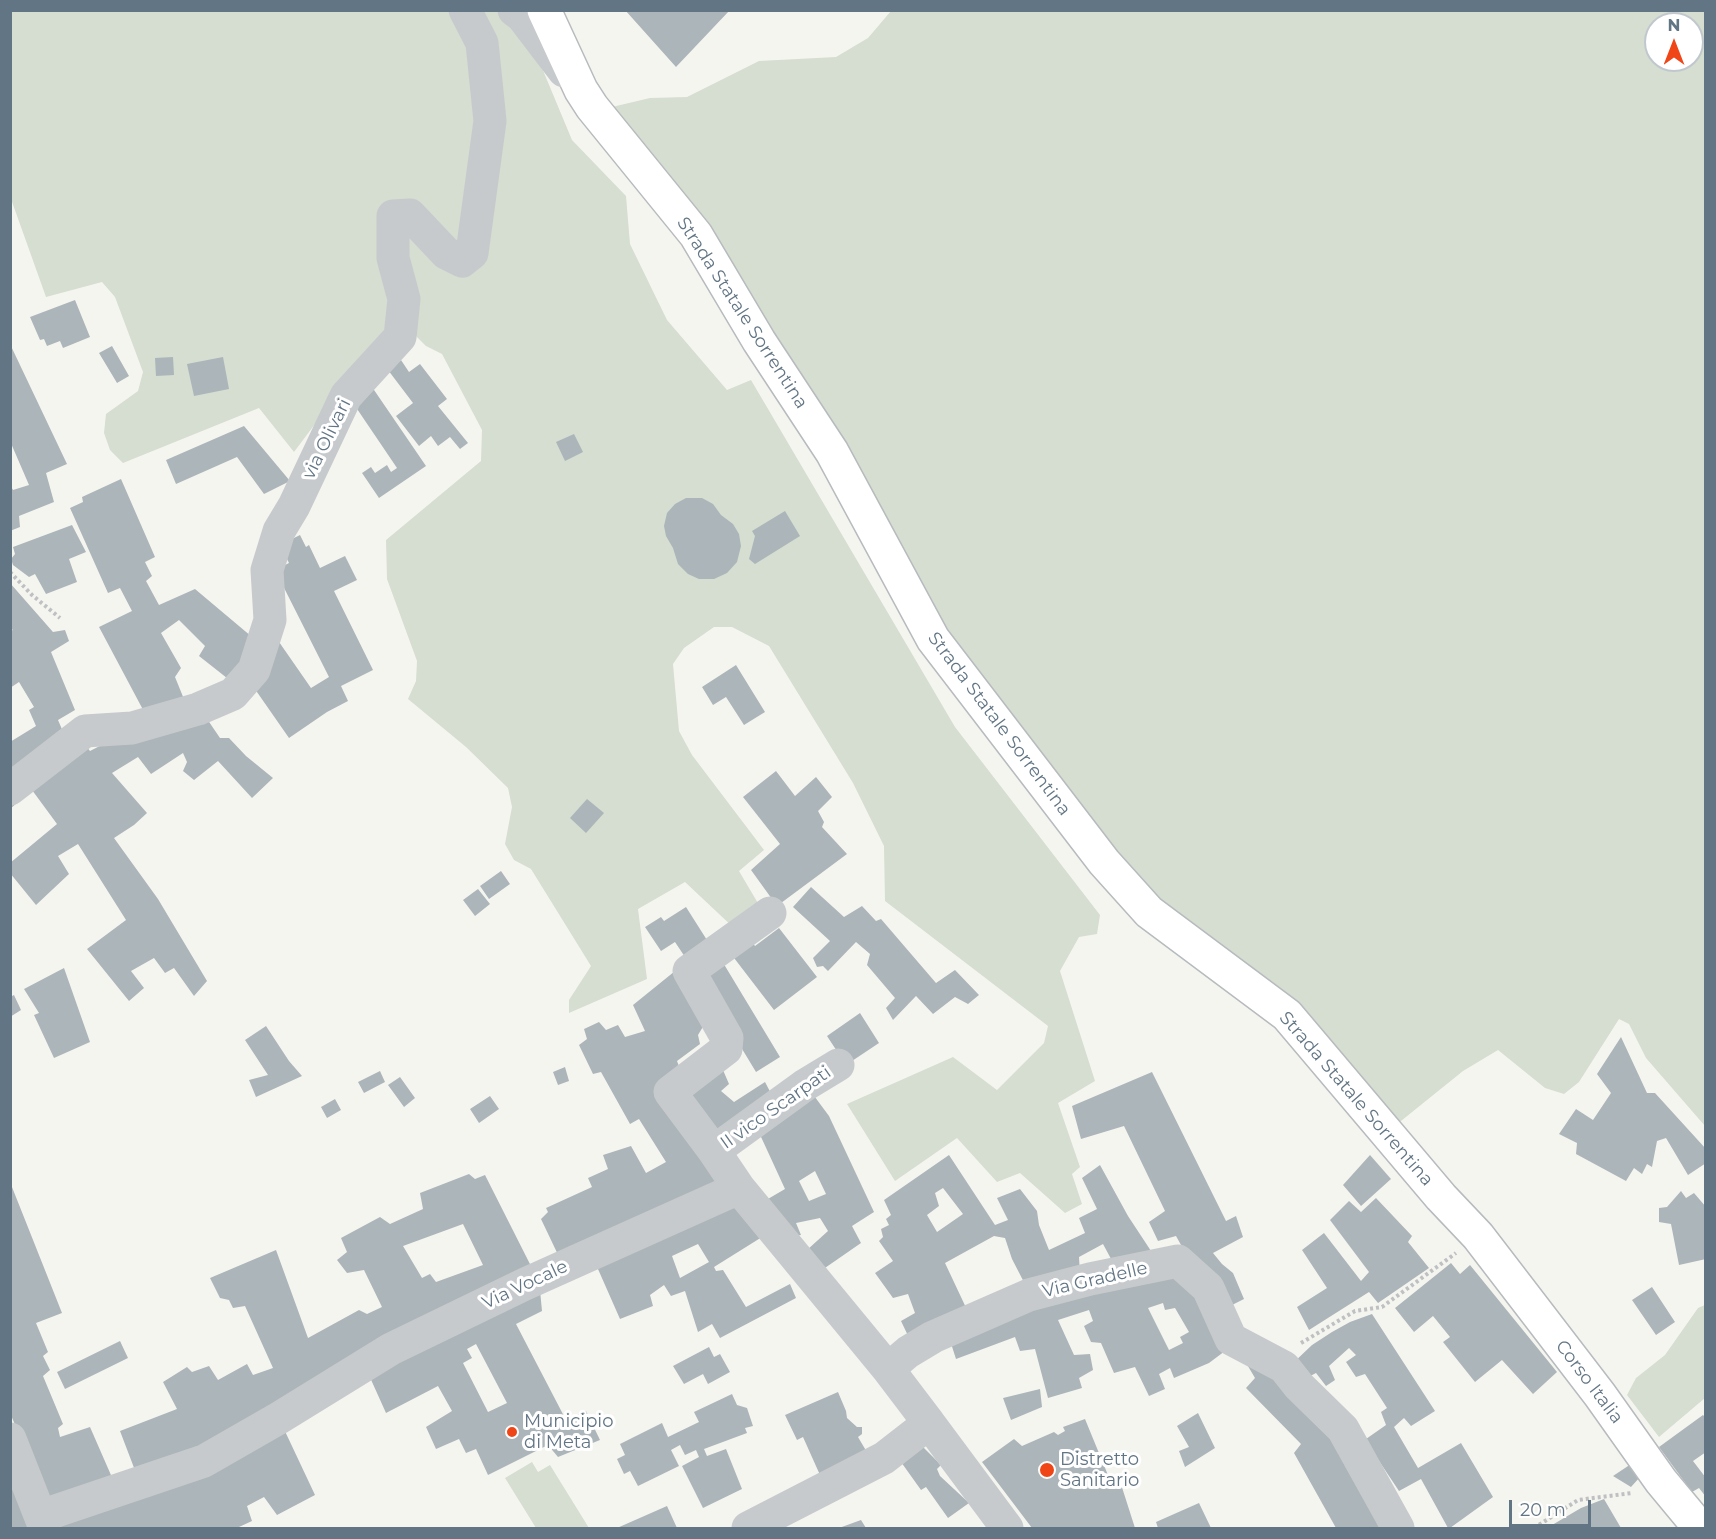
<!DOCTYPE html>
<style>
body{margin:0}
#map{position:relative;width:1716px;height:1539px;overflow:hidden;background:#f5f5f0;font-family:Montserrat,sans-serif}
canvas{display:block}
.frame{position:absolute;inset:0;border:12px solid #627584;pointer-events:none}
.north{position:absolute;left:1644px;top:12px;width:60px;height:60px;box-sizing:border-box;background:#fff;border:2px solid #c0c8ce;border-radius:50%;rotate:0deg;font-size:16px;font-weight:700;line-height:24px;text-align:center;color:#627584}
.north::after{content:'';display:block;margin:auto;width:21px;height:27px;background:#f04516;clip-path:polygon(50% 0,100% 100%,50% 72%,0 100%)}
.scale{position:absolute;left:1509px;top:1500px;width:82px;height:27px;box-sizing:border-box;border:3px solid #627584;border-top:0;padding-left:8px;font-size:18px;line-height:21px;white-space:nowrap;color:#627584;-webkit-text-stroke:4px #fff;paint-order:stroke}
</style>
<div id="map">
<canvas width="1716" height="1539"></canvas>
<div class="frame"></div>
<div class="north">N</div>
<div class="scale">20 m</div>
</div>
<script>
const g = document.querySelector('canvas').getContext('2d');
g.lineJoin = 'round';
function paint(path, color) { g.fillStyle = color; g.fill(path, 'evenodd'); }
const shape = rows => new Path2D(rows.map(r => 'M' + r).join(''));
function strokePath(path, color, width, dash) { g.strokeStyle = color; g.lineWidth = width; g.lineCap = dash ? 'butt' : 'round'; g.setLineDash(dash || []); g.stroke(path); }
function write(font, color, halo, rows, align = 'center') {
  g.font = font + ' Montserrat,sans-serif'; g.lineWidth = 6; g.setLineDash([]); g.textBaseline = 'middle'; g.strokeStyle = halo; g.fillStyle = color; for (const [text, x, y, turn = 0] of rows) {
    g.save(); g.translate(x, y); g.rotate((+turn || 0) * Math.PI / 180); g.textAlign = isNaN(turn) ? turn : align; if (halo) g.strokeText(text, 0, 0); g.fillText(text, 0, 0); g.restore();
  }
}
paint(shape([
 [11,11,512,11,532,44,572,140,626,196,630,244,667,320,727,390,751,380,955,727,1100,915,1097,934,1079,937,1060,971,1095,1081,1058,1103,1080,1167,1072,1174,1082,1204,1065,1213,1020,1173,997,1182,957,1138,895,1181,847,1104,953,1057,997,1090,1044,1043,1048,1026,885,901,884,846,853,783,769,646,732,627,714,627,684,648,673,664,679,731,692,755,764,850,739,871,762,910,735,929,685,882,638,909,647,979,569,1013,569,1000,591,966,531,869,514,860,505,844,512,807,508,788,466,747,408,699,416,681,417,661,387,579,386,540,481,461,482,430,442,354,426,346,412,332,318,420,294,452,259,408,123,463,110,450,104,433,106,414,138,391,143,372,115,297,102,282,46,297,11,199],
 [891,11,1705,11,1705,1126,1646,1058,1629,1024,1619,1019,1579,1082,1564,1094,1545,1088,1498,1050,1463,1071,1396,1125,1145,894,938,626,612,107,650,98,687,97,759,61,836,57,868,38],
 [1656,24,1692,24,1692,60,1656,60],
 [1705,1305,1705,1398,1659,1437,1627,1395,1636,1378,1665,1355,1698,1308],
 [532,1462,538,1472,550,1465,589,1528,536,1528,505,1478]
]), '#d6ddd1');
paint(shape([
 [625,10,730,10,676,67],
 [75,300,90,337,63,348,60,341,47,346,44,339,40,340,30,317],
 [10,344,67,464,46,473,54,502,19,516,20,527,10,531,10,485,13,490,29,485,10,441],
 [112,346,129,376,117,383,99,353],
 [173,357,174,375,156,376,155,358],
 [223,357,229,389,194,396,187,364],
 [401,360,409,372,420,364,447,399,438,406,468,443,460,449,450,437,438,446,431,436,419,446,396,416,413,403,388,370],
 [372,387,426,466,379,498,362,473,371,467,375,473,387,465,391,472,397,468,351,400],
 [244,426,290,481,264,494,237,457,176,484,166,460],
 [574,434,583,452,565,461,556,442],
 [121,479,155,557,145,562,152,576,146,581,159,605,195,589,258,642,232,682,199,656,205,646,179,620,161,633,181,668,175,677,188,709,149,721,99,627,132,611,120,588,108,593,70,508,83,502,82,497],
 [686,498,702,498,713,504,721,515,733,524,739,534,741,546,737,562,727,573,714,579,699,579,688,574,678,564,673,548,666,536,664,526,667,513,675,504],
 [785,511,800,536,755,564,749,559,755,536,752,531],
 [72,525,86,552,69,559,77,582,46,594,35,574,29,577,13,565,11,559,15,554,13,547],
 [300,535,306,547,309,545,320,568,345,556,357,580,334,591,373,670,341,686,348,701,327,712,289,738,250,682,277,639,311,688,329,677,275,570,289,563,280,545],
 [10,583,53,632,65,630,69,641,51,652,75,710,58,720,64,734,10,785,10,742,36,726,29,710,34,707,19,682,10,688,10,631,13,630,10,628],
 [736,665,765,712,744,725,726,697,713,705,702,687],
 [203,713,220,738,229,738,246,756,273,778,252,798,218,761,194,780,183,771,187,762,183,753,151,774,138,757,112,773,147,813,134,825,114,838,158,899,207,981,194,996,174,968,165,973,154,958,131,971,144,988,129,1001,87,949,126,920,78,844,58,856,69,874,36,905,10,873,10,863,57,824,32,790,10,809,10,796,86,746,90,751,125,733],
 [776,771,795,796,816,777,832,797,818,811,824,822,822,827,847,854,777,906,751,870,780,844,743,797],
 [587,799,604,813,586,833,570,818],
 [501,871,510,884,489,899,480,886],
 [811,887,844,917,862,906,876,921,881,919,936,983,955,970,979,995,968,1004,955,997,933,1014,916,996,893,1020,886,1008,895,998,867,965,870,954,856,942,828,971,823,966,817,967,813,958,830,941,793,907],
 [478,889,490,904,475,916,463,900],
 [686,907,712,948,689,963,675,942,661,951,645,927,661,917,664,921],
 [779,928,817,977,774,1010,731,954,750,939,755,946],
 [722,961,780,1057,756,1072,698,976],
 [680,967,704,1025,698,1035,700,1044,677,1061,723,1180,561,1261,541,1219,548,1212,546,1208,592,1187,588,1178,608,1169,603,1155,631,1146,646,1173,666,1162,639,1119,630,1124,601,1072,593,1074,579,1045,587,1039,584,1029,599,1022,606,1030,618,1025,625,1037,645,1031,633,1005],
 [64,968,90,1042,54,1058,34,1015,39,1013,24,989],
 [14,995,21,1010,10,1017,10,997],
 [860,1013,879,1043,846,1065,827,1036],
 [266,1026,289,1061,302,1076,256,1097,249,1080,268,1075,245,1040],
 [1621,1037,1647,1093,1655,1093,1706,1149,1706,1163,1688,1175,1666,1138,1657,1141,1652,1167,1647,1164,1642,1174,1634,1168,1626,1181,1576,1154,1577,1143,1559,1134,1576,1109,1593,1120,1611,1093,1597,1074],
 [720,1063,729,1084,721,1091,734,1102,765,1082,776,1103,724,1138,676,1095],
 [565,1067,569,1081,558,1085,553,1072],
 [380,1071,385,1082,364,1093,358,1082],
 [1152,1072,1226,1221,1236,1216,1243,1237,1213,1253,1222,1264,1233,1273,1244,1299,1222,1310,1195,1270,1176,1236,1158,1241,1149,1222,1165,1211,1124,1126,1081,1139,1072,1106],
 [400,1077,415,1098,404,1107,388,1085],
 [809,1089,829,1116,874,1212,852,1226,861,1243,809,1279,797,1259,828,1231,820,1218,796,1223,801,1235,780,1238,761,1203,785,1189,756,1126],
 [815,1171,826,1194,809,1201,799,1181],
 [490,1096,499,1109,479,1123,470,1109],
 [335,1099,341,1110,327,1118,321,1107],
 [949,1155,995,1225,1008,1220,997,1198,1020,1189,1037,1211,1039,1225,1049,1250,1085,1233,1079,1218,1097,1209,1082,1178,1100,1165,1128,1216,1153,1254,1117,1270,1103,1244,1079,1257,1080,1274,1028,1290,1012,1259,1005,1238,994,1236,945,1263,969,1314,912,1344,901,1321,915,1313,908,1294,893,1298,875,1273,893,1261,879,1241,883,1237,881,1229,889,1225,886,1219,891,1215,884,1200],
 [943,1188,963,1214,937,1232,927,1215,939,1206,935,1193],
 [1370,1155,1391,1179,1361,1206,1343,1185],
 [469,1174,475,1179,485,1175,535,1274,255,1424,136,1473,120,1431,177,1409,163,1382,187,1367,192,1372,209,1366,218,1380,247,1364,253,1375,273,1368,245,1306,233,1308,229,1300,220,1298,210,1278,276,1250,308,1338,359,1310,367,1314,382,1307,364,1270,347,1273,337,1260,347,1252,341,1238,380,1217,390,1224,423,1209,420,1193],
 [463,1224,483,1265,436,1282,430,1274,422,1278,403,1246],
 [10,1182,62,1313,36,1323,48,1352,43,1356,50,1370,43,1376,63,1424,58,1428,60,1437,90,1427,114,1482,50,1506,10,1413],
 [1681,1191,1686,1198,1694,1193,1706,1207,1706,1259,1679,1265,1671,1224,1659,1222,1659,1208,1667,1207],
 [1376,1198,1412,1236,1408,1242,1429,1268,1378,1303,1369,1292,1309,1330,1297,1307,1327,1288,1302,1250,1324,1233,1361,1281,1369,1272,1330,1220,1349,1201,1361,1212],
 [740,1203,762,1237,714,1267,716,1271,723,1270,746,1307,790,1284,796,1298,720,1338,712,1324,698,1332,685,1291,671,1296,664,1285,650,1295,653,1306,620,1319,594,1260],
 [698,1244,709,1262,680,1278,672,1256],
 [1451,1263,1460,1274,1470,1265,1557,1372,1533,1394,1502,1360,1475,1382,1443,1342,1450,1337,1433,1316,1414,1332,1395,1308],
 [1180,1269,1229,1348,1209,1363,1174,1378,1170,1368,1159,1374,1165,1389,1149,1396,1135,1367,1114,1373,1101,1343,1091,1342,1084,1326,1093,1321,1089,1310,1058,1320,1074,1355,1090,1354,1093,1370,1079,1378,1082,1388,1048,1398,1035,1349,1020,1351,1015,1337,956,1359,948,1334],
 [1163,1303,1165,1310,1175,1308,1189,1332,1180,1337,1183,1343,1169,1350,1148,1308],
 [1652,1287,1675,1322,1656,1335,1632,1300],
 [540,1290,542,1311,516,1324,566,1420,586,1411,600,1440,558,1457,548,1445,488,1475,476,1449,466,1453,459,1439,436,1449,426,1427,452,1411,438,1386,386,1413,368,1373],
 [476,1344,507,1403,488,1412,463,1363,472,1358,467,1349],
 [1372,1314,1435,1411,1411,1426,1404,1418,1394,1427,1418,1468,1461,1443,1493,1497,1450,1528,1448,1528,1421,1479,1399,1491,1379,1461,1356,1446,1386,1425,1381,1412,1387,1408,1365,1374,1356,1377,1346,1362,1356,1355,1349,1348,1329,1366,1335,1380,1326,1386,1316,1373,1299,1382,1291,1365,1312,1345,1332,1332,1350,1322],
 [120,1341,128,1358,65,1389,57,1372],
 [709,1347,714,1357,720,1354,730,1372,708,1384,703,1374,684,1384,673,1366],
 [1244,1352,1324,1425,1387,1528,1336,1528,1294,1453,1301,1444,1246,1388,1255,1378,1242,1356],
 [1040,1389,1042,1407,1011,1420,1003,1398],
 [838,1392,846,1411,847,1418,857,1427,862,1427,862,1434,858,1437,868,1454,820,1475,803,1437,797,1440,785,1415],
 [732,1394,737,1405,747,1408,753,1426,745,1428,747,1433,704,1449,707,1456,726,1449,742,1489,703,1508,682,1466,699,1457,696,1450,685,1455,680,1445,671,1450,679,1466,638,1486,630,1471,624,1474,617,1459,625,1455,620,1444,662,1423,668,1437,699,1422,694,1412],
 [1198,1413,1215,1448,1185,1467,1179,1451,1189,1447,1177,1426],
 [1703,1415,1706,1418,1706,1452,1693,1461,1706,1478,1706,1497,1699,1488,1692,1492,1659,1447],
 [1085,1419,1110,1480,1119,1478,1135,1528,1032,1528,982,1462,1014,1439,1022,1446,1054,1432,1058,1435,1065,1431,1063,1427],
 [283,1427,315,1495,277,1515,264,1497,247,1506,252,1521,239,1527,240,1528,57,1528],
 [923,1447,941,1465,937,1469,940,1476,969,1503,948,1518,926,1487,921,1490,896,1455],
 [1631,1464,1640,1477,1631,1487,1613,1476],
 [10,1466,34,1528,10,1528],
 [1604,1499,1621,1528,1547,1528,1581,1508],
 [1199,1503,1211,1528,1158,1528,1156,1522],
 [667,1506,677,1528,617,1528],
 [861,1520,866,1528,839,1528]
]), '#acb5b9');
const major = shape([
 [544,10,581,90,592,107,696,235,759,341,832,452,933,639,1104,862,1149,912,1287,1015,1441,1197,1478,1236,1600,1395,1661,1481,1700,1528]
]);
strokePath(major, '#b7bbbe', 36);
strokePath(shape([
 [10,572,32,595,60,618],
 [1301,1343,1355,1311,1382,1307,1456,1253],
 [1534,1528,1578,1500,1632,1493]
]), '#bec0c2', 4, [3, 3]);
strokePath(shape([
 [514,10,522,16,564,71],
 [10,789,85,731,132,728,198,709,233,694,254,670,270,620,267,570,279,531,294,506,346,396,400,337,404,299,393,258,393,216,410,215,446,253,462,261,472,253,490,121,482,43,465,10],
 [714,1151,805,1085,838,1065],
 [739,1188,714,1151,670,1092,726,1049,727,1038,689,971,770,913],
 [888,1369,908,1352,933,1337,1029,1295,1090,1279,1178,1261,1208,1288,1231,1339,1284,1367,1299,1386,1343,1429,1398,1528],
 [10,1439,45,1528],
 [41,1516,204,1461,279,1418,391,1349,525,1284,739,1188,888,1369,929,1423],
 [748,1528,884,1458,929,1423,1007,1528]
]), '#c7cacd', 33);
strokePath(major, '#fff', 33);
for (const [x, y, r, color] of [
 [512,1432,6,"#f04516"],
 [1047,1470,8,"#f04516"]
]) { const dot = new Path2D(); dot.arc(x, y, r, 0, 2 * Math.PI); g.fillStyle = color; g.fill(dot); strokePath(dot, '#fff', 2); }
write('18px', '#627584', '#fff', [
 ["Strada Statale Sorrentina",742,313,57],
 ["via Olivari",327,439,-64],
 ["Strada Statale Sorrentina",999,724,53],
 ["Strada Statale Sorrentina",1356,1099,49],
 ["II vico Scarpati",776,1108,-35],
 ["Via Gradelle",1095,1280,-13],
 ["Via Vocale",525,1285,-25],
 ["Corso Italia",1589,1382,53]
]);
write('18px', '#627584', '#fff', [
 ["Municipio",524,1422],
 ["di Meta",524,1443],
 ["Distretto",1060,1460],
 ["Sanitario",1060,1481]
], 'left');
</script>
